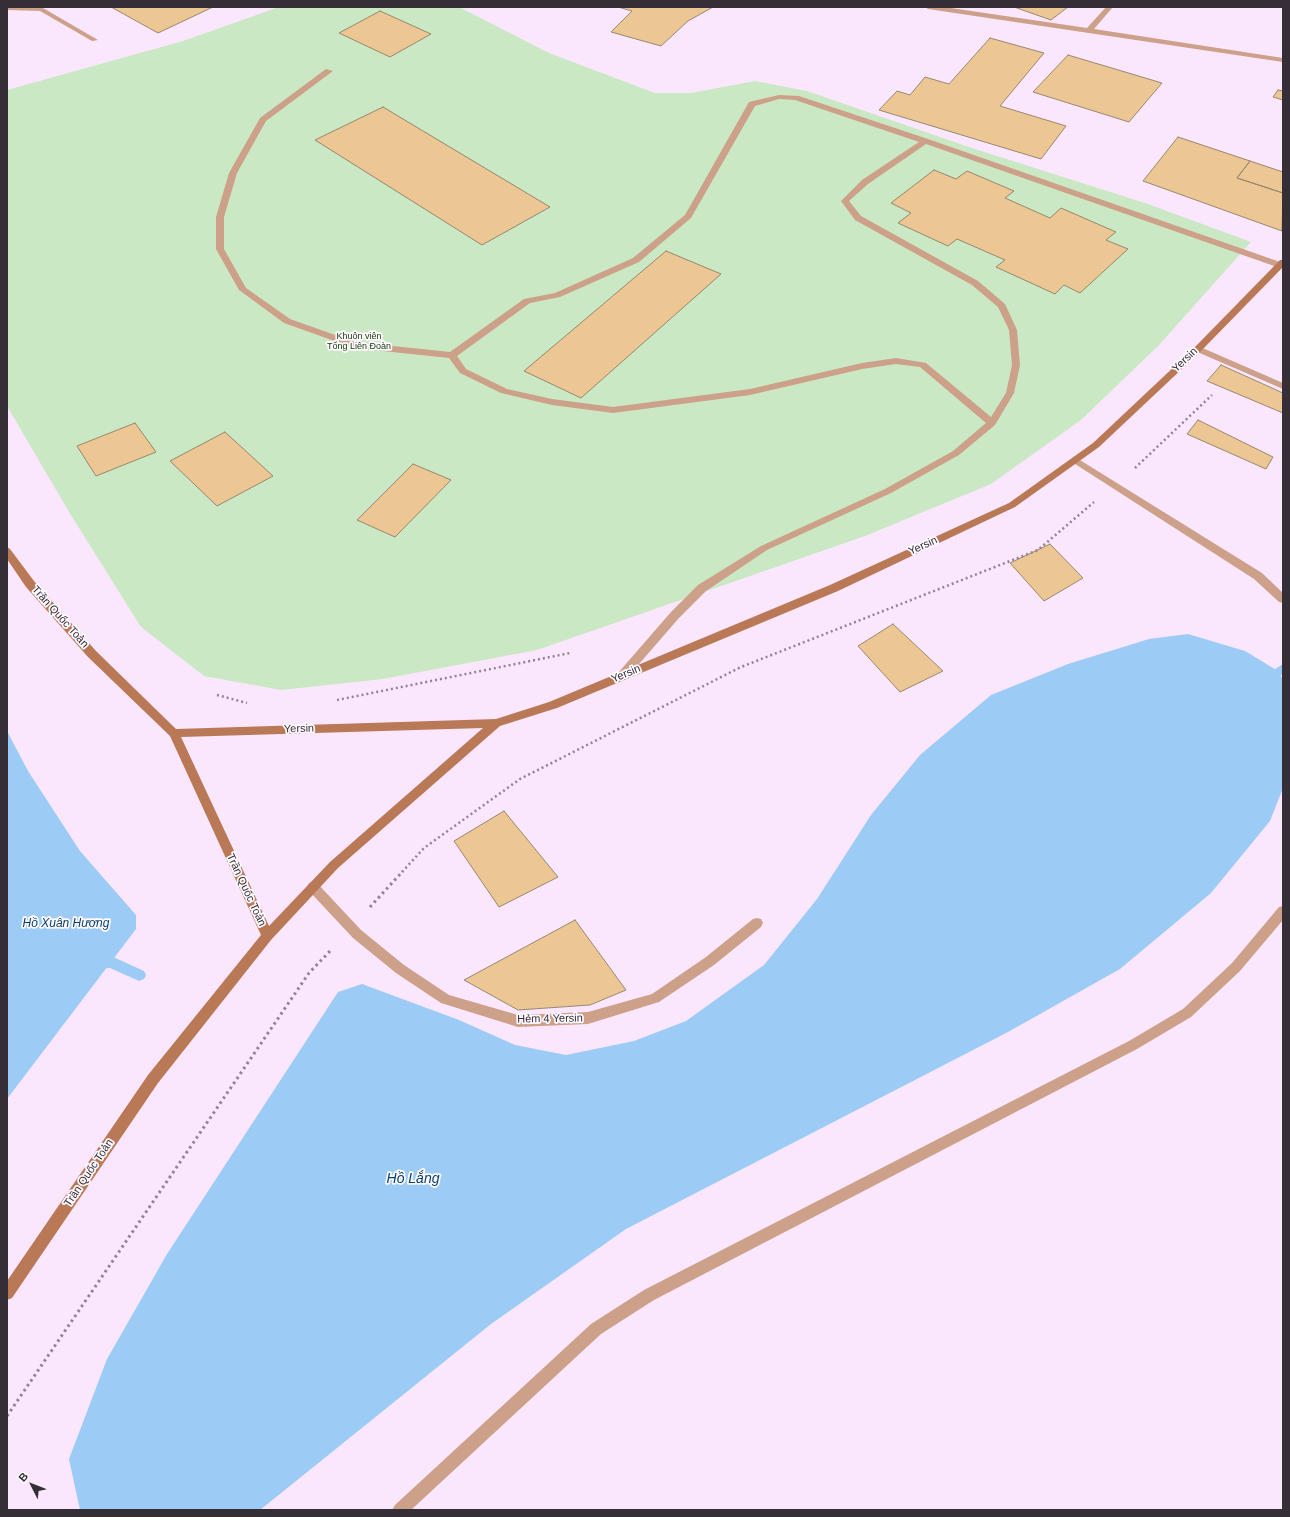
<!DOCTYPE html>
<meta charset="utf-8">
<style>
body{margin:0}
#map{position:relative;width:1290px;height:1517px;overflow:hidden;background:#fae7fe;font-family:Helvetica,sans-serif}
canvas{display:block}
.frame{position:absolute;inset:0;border:8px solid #352e36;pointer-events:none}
.north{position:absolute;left:12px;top:1465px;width:40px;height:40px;-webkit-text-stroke:3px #fefaff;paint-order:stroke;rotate:312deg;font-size:11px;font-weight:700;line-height:16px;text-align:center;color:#352e36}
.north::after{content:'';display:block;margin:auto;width:14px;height:18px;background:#352e36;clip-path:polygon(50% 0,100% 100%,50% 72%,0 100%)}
</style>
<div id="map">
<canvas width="1290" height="1517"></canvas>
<div class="frame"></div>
<div class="north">B</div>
</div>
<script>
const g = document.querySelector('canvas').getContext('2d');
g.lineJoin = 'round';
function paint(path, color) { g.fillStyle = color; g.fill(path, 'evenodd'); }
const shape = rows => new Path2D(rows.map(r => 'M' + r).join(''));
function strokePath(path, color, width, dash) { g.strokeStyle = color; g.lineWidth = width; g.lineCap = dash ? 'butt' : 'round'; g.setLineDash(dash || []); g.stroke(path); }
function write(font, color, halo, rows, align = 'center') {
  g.font = font + ' Helvetica,sans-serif'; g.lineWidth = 3.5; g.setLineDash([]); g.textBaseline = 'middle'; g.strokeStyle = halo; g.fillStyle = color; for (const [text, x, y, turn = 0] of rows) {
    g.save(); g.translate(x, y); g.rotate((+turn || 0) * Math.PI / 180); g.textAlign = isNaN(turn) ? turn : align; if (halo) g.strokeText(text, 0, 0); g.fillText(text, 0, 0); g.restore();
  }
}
paint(shape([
 [279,7,459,7,549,53,655,93,691,93,755,81,807,91,969,147,1148,204,1251,242,1159,345,1081,420,991,484,865,536,537,650,383,679,281,690,204,676,141,627,69,512,7,406,7,90,183,41]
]), '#cae8c3');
paint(shape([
 [1188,634,1245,651,1278,671,1283,680,1283,788,1270,821,1211,893,1120,969,1008,1032,626,1229,491,1324,260,1510,80,1510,69,1459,107,1359,167,1254,338,992,362,984,459,1020,515,1045,566,1055,634,1041,686,1021,764,965,817,899,871,815,920,755,991,695,1068,664,1149,639],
 [7,731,28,771,80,851,136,915,136,929,7,1099]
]), '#9ccbf6');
paint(shape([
 [1283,664,1283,674,1269,684,1261,684,1259,681,1261,678,1283,664],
 [111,956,144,971,146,975,144,979,139,981,110,968,96,969,91,967,89,963,91,959,96,957,111,956]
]), '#9ccbf6');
const building = shape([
 [111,7,213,7,158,33,111,7],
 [618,7,713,7,688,21,661,46,611,32,632,11,618,7],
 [1014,7,1068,7,1051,20,1014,7],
 [380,11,431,34,390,57,339,33,380,11],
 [990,38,1044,53,1000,106,1066,126,1041,159,879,110,897,91,910,95,925,77,949,84,990,38],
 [1068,55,1162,83,1129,122,1033,92,1068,55],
 [1278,90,1283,91,1283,100,1273,97,1278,90],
 [383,107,550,207,482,245,315,140,383,107],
 [1178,137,1250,161,1237,178,1283,193,1282,231,1143,181,1178,137],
 [1250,161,1283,172,1283,193,1237,178,1250,161],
 [934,170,956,179,967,171,1014,191,1005,198,1050,218,1061,208,1116,232,1106,240,1128,249,1080,293,1064,285,1055,294,996,267,1005,260,957,239,948,246,898,223,911,213,891,203,934,170],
 [666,251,721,274,581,398,524,371,666,251],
 [1221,365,1283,393,1283,413,1207,381,1221,365],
 [1198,420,1273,457,1266,469,1187,434,1198,420],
 [135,423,156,452,96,476,77,446,135,423],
 [225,432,273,476,217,506,170,461,225,432],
 [413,464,451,480,395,537,357,520,413,464],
 [1050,544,1083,578,1044,601,1010,563,1050,544],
 [893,624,943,671,900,692,858,646,893,624],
 [504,811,558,877,499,907,454,841,504,811],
 [575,920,626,990,590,1005,518,1010,464,980,575,920]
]);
paint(building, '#ecc693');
strokePath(building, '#978772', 1);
strokePath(shape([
 [1135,468,1212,395],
 [217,695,247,703],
 [337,700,570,653],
 [402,872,424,848,520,779,741,667,1038,550,1094,502]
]), '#908392', 2.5, [2, 3]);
strokePath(shape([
 [370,907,403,871],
 [7,1416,309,973,332,949]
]), '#908392', 3, [2.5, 3.5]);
paint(shape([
 [7,7,43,8,98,40,92,41,40,11,7,10,7,7],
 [326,69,333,71,266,121,237,173,224,217,224,249,246,288,290,319,355,342,450,352,524,299,555,293,633,258,685,215,749,102,779,95,799,96,928,139,1283,263,1283,267,1277,267,926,144,868,184,849,201,861,216,978,281,1005,304,1017,330,1020,365,1014,393,995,425,959,455,891,493,767,550,706,591,679,618,626,679,622,680,617,676,618,673,671,612,698,585,761,546,885,489,953,451,986,423,920,367,896,364,862,369,750,395,613,413,552,405,501,393,460,373,449,358,354,348,284,323,239,290,216,249,216,217,229,173,260,118,326,69],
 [779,99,795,100,919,142,862,180,841,201,855,220,972,285,998,307,1009,330,1012,365,1006,393,991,417,926,363,896,358,862,363,750,389,613,407,552,399,507,389,466,369,457,356,530,303,560,297,639,262,691,218,755,106,779,99],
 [1198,346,1283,383,1283,389,1195,351,1194,349,1198,346],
 [1075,457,1262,573,1283,593,1283,603,1279,602,1254,579,1072,462,1072,458,1075,457],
 [313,882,317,883,361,930,404,965,449,995,518,1015,588,1012,652,994,706,957,753,919,757,918,761,919,763,923,761,927,714,965,659,1002,588,1024,518,1027,441,1003,396,973,353,938,309,891,307,887,309,883,313,882],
 [1283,906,1283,920,1240,971,1191,1017,1137,1049,654,1300,601,1334,411,1510,392,1510,395,1505,591,1324,644,1290,1129,1041,1183,1009,1232,963,1279,907,1283,906]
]), '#cda089');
paint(shape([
 [925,7,944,7,1087,28,1106,7,1113,7,1094,29,1283,58,1283,62,928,9,925,7]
]), '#cda089');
paint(shape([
 [1280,260,1283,260,1283,267,1201,351,1099,447,1015,507,838,591,557,708,500,726,338,868,271,940,158,1083,12,1298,7,1300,7,1281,148,1075,261,935,170,736,88,657,26,587,7,559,7,547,10,549,34,581,96,651,176,729,496,719,549,702,830,585,1009,503,1093,443,1195,347,1280,260],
 [483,728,330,862,269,926,181,737,483,728]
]), '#ba7956');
write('9px', '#113706', '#fefaff', [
 ["Khuôn viên",359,337],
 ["Tổng Liên Đoàn",359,347]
]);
write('11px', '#352e36', '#fefaff', [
 ["Yersin",1185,360,-44],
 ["Yersin",923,546,-25],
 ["Trần Quốc Toản",60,617,48],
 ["Yersin",626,674,-23],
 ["Yersin",299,729,-2],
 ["Trần Quốc Toản",246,890,65],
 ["Hẻm 4 Yersin",550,1019,-1],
 ["Trần Quốc Toản",89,1173,-56]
]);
write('italic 12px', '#073f66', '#fefaff', [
 ["Hồ Xuân Hương",66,924]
]);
write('italic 14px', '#073f66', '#fefaff', [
 ["Hồ Lắng",413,1179]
]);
</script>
